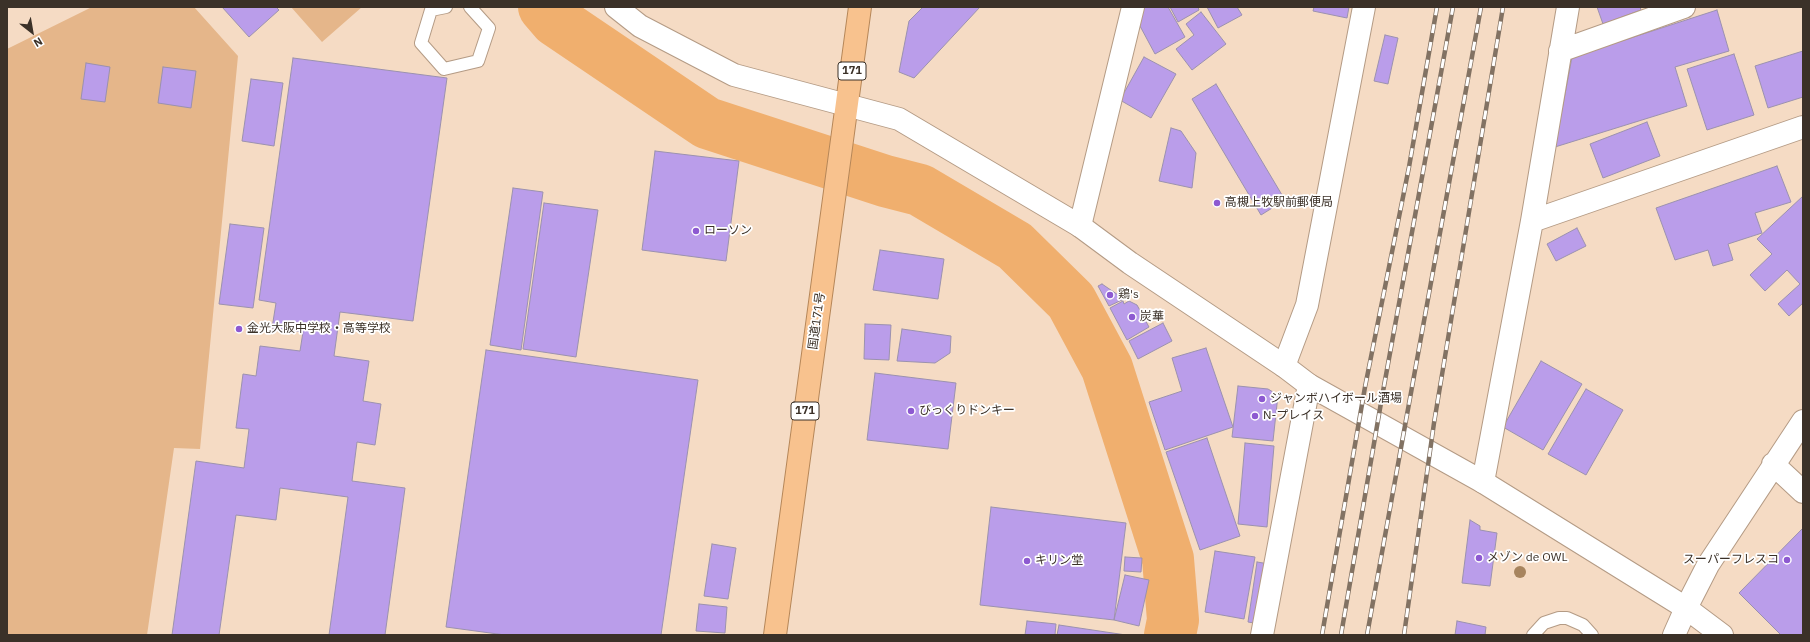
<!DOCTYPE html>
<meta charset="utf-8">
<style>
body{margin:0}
#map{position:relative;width:1810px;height:642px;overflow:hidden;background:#f5dbc4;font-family:"IBM Plex Sans",sans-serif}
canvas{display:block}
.frame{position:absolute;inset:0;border:8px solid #3b3128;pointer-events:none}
.north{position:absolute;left:12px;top:12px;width:40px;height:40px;-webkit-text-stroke:3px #fff;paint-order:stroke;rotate:149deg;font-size:11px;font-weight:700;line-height:16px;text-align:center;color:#3b3128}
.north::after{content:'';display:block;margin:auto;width:14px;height:18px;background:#3b3128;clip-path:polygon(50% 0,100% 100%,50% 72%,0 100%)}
</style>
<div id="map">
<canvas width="1810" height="642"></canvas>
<div class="frame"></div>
<div class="north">N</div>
</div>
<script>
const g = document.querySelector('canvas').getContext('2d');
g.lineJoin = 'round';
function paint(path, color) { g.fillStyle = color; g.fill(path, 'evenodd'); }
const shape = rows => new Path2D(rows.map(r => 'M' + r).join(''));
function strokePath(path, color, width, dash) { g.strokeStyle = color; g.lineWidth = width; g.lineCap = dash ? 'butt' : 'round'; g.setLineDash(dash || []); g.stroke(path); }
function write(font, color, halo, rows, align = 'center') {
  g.font = font + ' "IBM Plex Sans","Noto Sans JP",sans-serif'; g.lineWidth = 3.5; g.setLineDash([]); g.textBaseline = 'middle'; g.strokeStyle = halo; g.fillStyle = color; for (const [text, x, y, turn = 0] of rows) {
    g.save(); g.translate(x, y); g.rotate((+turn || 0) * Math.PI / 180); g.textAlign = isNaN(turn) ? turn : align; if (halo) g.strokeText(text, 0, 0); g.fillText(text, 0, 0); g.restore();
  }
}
paint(shape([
 [92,7,194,7,238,56,200,449,174,448,147,635,7,635,7,49],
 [291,7,362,7,322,42]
]), '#e5b68a');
strokePath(shape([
 [544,7,556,21,707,123,885,181,920,190,1015,246,1071,301,1107,368,1168,559,1173,620,1170,635]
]), '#f0af6e', 52);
const building = shape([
 [222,7,276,7,279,10,249,37,222,7],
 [923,7,980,7,914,78,899,72,909,21,923,7],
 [1144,7,1168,7,1185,37,1155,54,1133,13,1144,7],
 [1170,7,1198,7,1199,10,1178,22,1170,7],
 [1207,7,1237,7,1242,15,1218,28,1207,7],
 [1314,7,1349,7,1347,18,1313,11,1314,7],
 [1597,7,1640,7,1641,10,1603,24,1597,7],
 [1717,10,1729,51,1675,67,1687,106,1555,147,1572,57,1717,10],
 [1201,12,1226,44,1192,70,1176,49,1194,35,1186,24,1201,12],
 [1385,35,1398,38,1388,84,1374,81,1385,35],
 [1803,51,1803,97,1768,108,1755,66,1803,51],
 [1734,54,1754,115,1707,130,1687,69,1734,54],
 [1144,57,1176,74,1151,118,1120,100,1144,57],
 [293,58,447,78,413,321,340,312,334,356,369,361,363,401,381,404,375,445,357,442,352,481,405,488,385,635,329,635,348,497,280,488,276,520,236,515,219,635,172,635,196,461,244,468,249,429,236,428,243,374,256,376,260,346,300,351,303,332,272,328,276,303,259,300,293,58],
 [86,63,110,67,105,102,81,99,86,63],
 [163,67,196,71,191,108,158,103,163,67],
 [251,79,283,83,274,146,242,141,251,79],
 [1216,84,1285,200,1261,215,1192,99,1216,84],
 [1647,122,1660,156,1603,178,1590,144,1647,122],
 [1171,128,1181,131,1196,153,1192,188,1159,181,1171,128],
 [655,151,739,161,726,261,642,250,655,151],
 [1777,166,1791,202,1755,213,1762,233,1728,244,1733,260,1713,266,1708,250,1675,260,1656,208,1777,166],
 [513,188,543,192,521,350,490,345,513,188],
 [1803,196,1803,303,1789,316,1778,304,1800,284,1787,270,1765,291,1750,275,1772,254,1757,239,1803,196],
 [544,203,598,210,576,357,523,349,544,203],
 [230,224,264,228,253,308,219,304,230,224],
 [1577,228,1586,246,1556,261,1547,244,1577,228],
 [880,250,944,259,938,299,873,290,880,250],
 [1102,284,1124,299,1109,306,1098,286,1102,284],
 [1123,301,1124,304,1129,301,1137,305,1149,327,1127,340,1110,308,1123,301],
 [1163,323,1172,341,1138,359,1129,341,1163,323],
 [865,324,891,325,889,360,864,359,865,324],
 [902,329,951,336,950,353,935,363,897,361,902,329],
 [1206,348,1233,427,1165,450,1149,402,1182,391,1172,358,1206,348],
 [486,350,698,380,661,635,505,635,446,627,486,350],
 [1541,361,1582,384,1543,450,1503,427,1541,361],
 [875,373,956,383,948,449,867,440,875,373],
 [1238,386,1268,389,1278,395,1273,441,1232,437,1238,386],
 [1586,389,1623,410,1586,475,1548,454,1586,389],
 [1207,438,1240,536,1200,550,1166,452,1207,438],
 [1245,443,1274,446,1267,527,1238,524,1245,443],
 [991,507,1126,523,1114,620,980,605,991,507],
 [1470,520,1480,526,1480,530,1497,533,1490,586,1462,583,1470,520],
 [1803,528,1803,635,1781,635,1739,593,1803,528],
 [712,544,736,548,728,599,704,596,712,544],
 [1215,551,1255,557,1244,619,1205,612,1215,551],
 [1125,557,1142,558,1141,572,1124,571,1125,557],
 [1257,562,1269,564,1260,624,1248,622,1257,562],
 [1125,575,1149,580,1139,626,1114,620,1125,575],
 [699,604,727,607,725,633,696,631,699,604],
 [1027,621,1056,624,1055,635,1025,635,1027,621],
 [1457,621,1486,627,1485,635,1455,635,1457,621],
 [1059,625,1126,635,1057,635,1059,625]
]);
paint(building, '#ba9dea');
strokePath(building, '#9b91ae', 1);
const service = shape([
 [446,7,431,10,421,43,444,69,478,61,489,28,470,7],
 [1533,635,1544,623,1559,618,1567,618,1583,625,1592,635]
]);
const minor = shape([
 [1560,51,1684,7],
 [1532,221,1803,127],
 [1080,226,1133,7],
 [1284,366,1307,305,1364,7],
 [1773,464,1803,492],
 [1483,482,1532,221,1568,7],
 [1686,608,1708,565,1803,421],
 [1262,635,1309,385]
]);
const tertiary = shape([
 [616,7,640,26,734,75,899,119,1080,226,1130,263,1284,366,1309,385,1483,482,1686,608,1722,635],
 [1674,635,1686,608]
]);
const trunk = shape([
 [775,635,860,7]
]);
strokePath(service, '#b49b85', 14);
strokePath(minor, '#b49b85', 24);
strokePath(tertiary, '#b49b85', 24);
strokePath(trunk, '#b58658', 24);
strokePath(service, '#fff', 12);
strokePath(minor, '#fff', 22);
strokePath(tertiary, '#fff', 22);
strokePath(trunk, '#f8c28e', 22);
const rail = shape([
 [1322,635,1365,387,1409,167,1437,7],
 [1341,635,1382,397,1453,7],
 [1367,635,1481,7],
 [1404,635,1434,423,1503,7]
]);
strokePath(rail, '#827263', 4.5);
strokePath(rail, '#fff', 3, [9]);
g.fillStyle = '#a7845e';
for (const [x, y] of [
 [1520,572]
]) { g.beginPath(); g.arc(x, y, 6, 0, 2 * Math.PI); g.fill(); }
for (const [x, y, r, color] of [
 [1217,203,4,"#8d59d1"],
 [696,231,4,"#8d59d1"],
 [1110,295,4,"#8d59d1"],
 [1132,317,4,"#8d59d1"],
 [239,329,4,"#8d59d1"],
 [1262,399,4,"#8d59d1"],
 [911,411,4,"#8d59d1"],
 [1255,416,4,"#8d59d1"],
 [1479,558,4,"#8d59d1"],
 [1787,560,4,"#8d59d1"],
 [1027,561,4,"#8d59d1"]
]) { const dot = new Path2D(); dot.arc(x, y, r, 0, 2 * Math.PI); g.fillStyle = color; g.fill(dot); strokePath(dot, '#fff', 1.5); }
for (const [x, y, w] of [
 [852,71,28],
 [805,411,28]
]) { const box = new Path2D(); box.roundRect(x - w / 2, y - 9, w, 18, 3); g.fillStyle = '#fff'; g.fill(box); strokePath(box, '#3b3128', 1); }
write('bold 11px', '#3b3128', null, [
 ["171",852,71],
 ["171",805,411]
]);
write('12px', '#3b3128', '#fff', [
 ["高槻上牧駅前郵便局",1225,203],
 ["ローソン",704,231],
 ["鶏's",1118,295],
 ["炭華",1140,317],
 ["金光大阪中学校・高等学校",247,329],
 ["ジャンボハイボール酒場",1270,399],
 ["びっくりドンキー",919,411],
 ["N-プレイス",1263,416],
 ["メゾン de OWL",1487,558],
 ["スーパーフレスコ",1779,560,"right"],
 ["キリン堂",1035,561]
], 'left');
write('12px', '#3b3128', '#fff', [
 ["国道171号",817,321,-82]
]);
</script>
